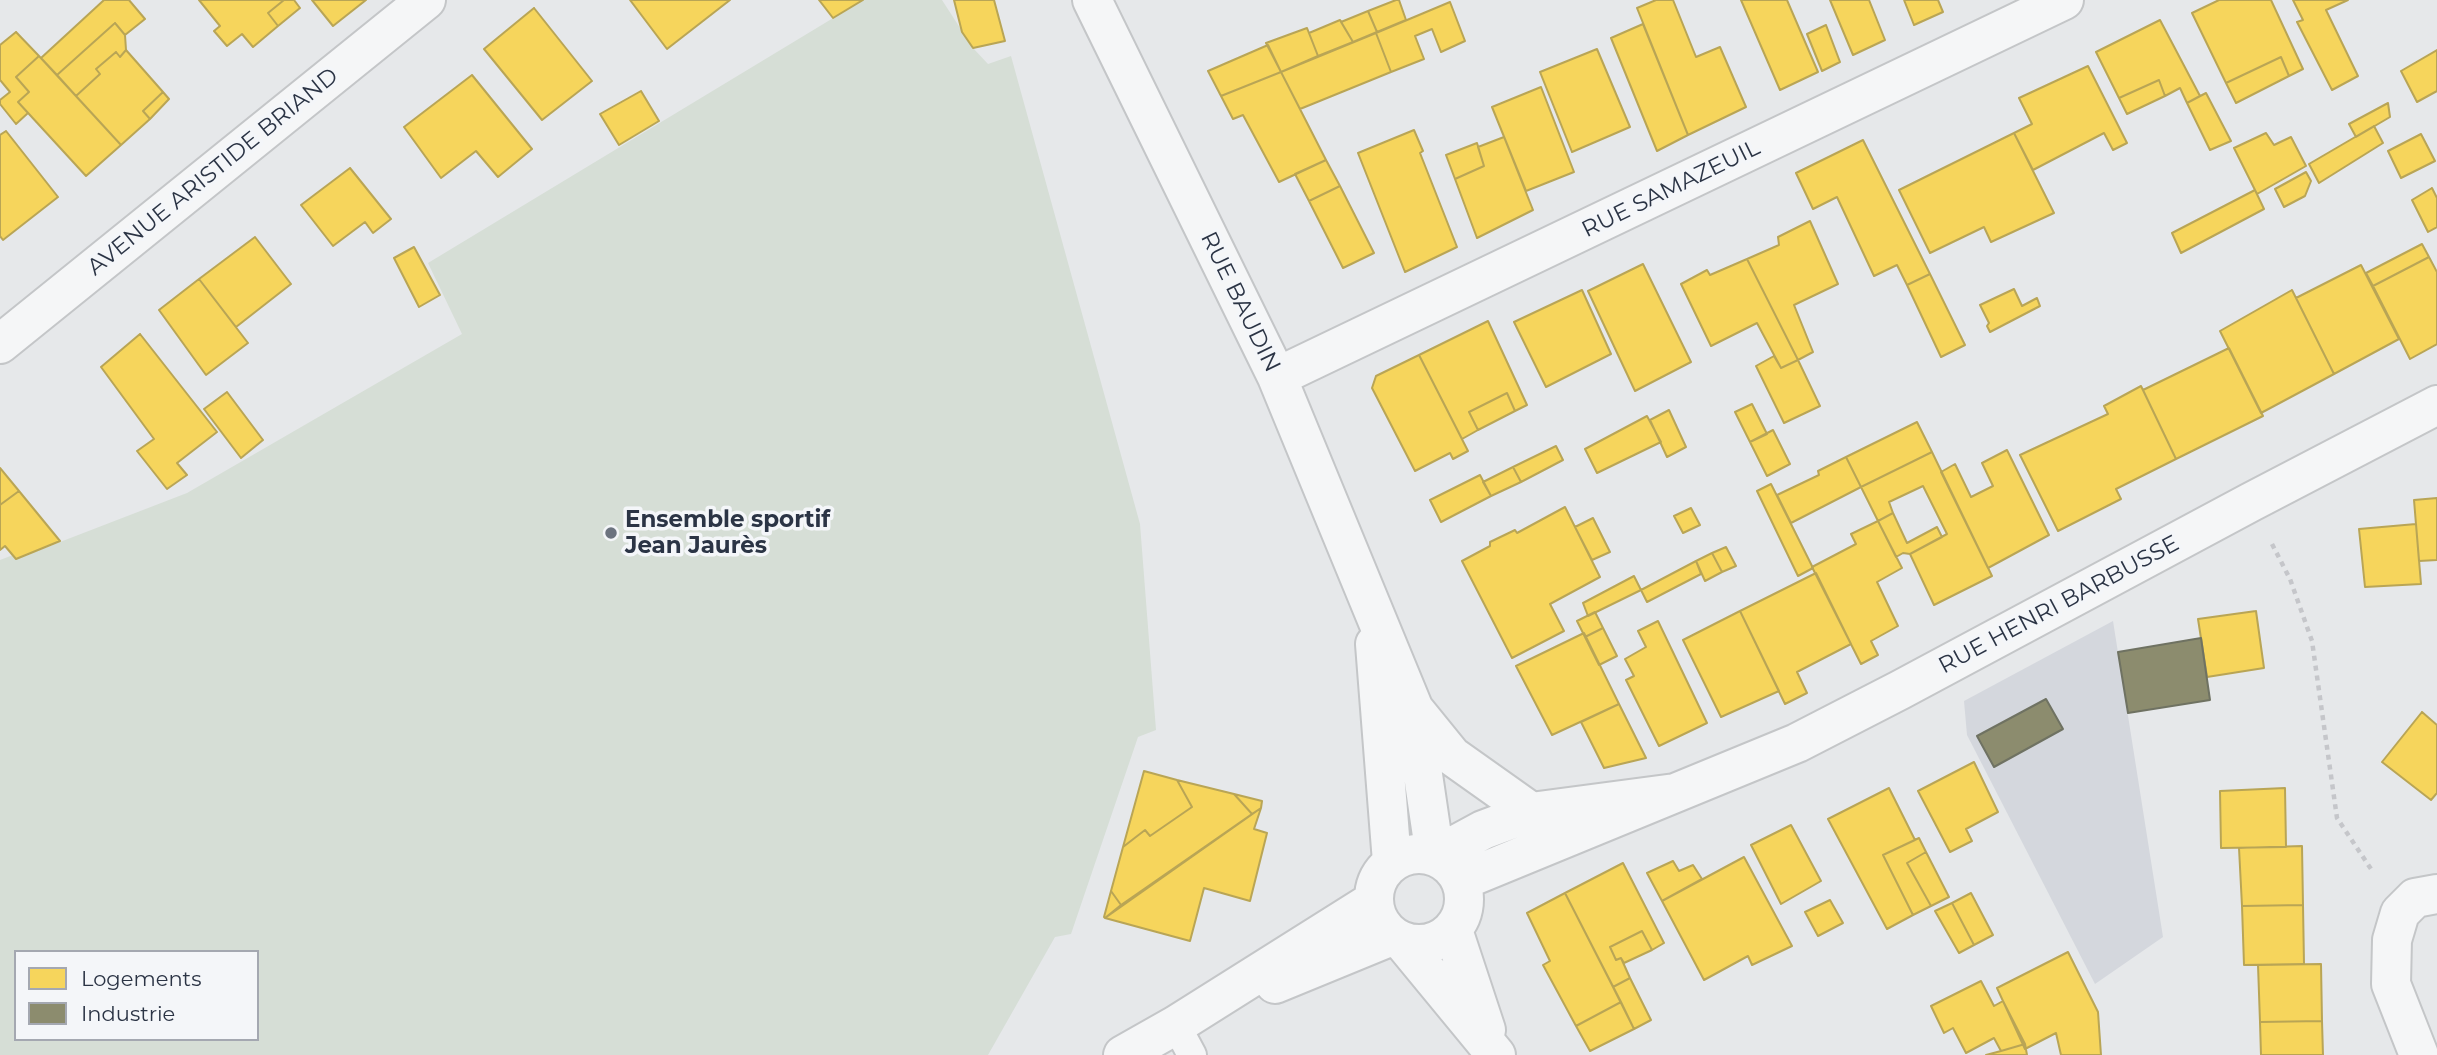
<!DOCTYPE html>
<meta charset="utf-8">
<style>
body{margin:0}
#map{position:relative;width:2437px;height:1055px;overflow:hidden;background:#e6e8ea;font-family:Montserrat,sans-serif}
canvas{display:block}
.legend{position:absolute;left:14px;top:950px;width:245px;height:91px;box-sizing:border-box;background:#f4f6f9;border:2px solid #a4a8b1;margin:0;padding:9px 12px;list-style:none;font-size:21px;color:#2b3445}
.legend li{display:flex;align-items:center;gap:14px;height:35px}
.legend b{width:35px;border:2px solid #a4a8b1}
</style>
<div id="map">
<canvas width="2437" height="1055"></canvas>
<ul class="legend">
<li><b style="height:19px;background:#f6d55c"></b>Logements</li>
<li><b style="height:19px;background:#8c8c6e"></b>Industrie</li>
</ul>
</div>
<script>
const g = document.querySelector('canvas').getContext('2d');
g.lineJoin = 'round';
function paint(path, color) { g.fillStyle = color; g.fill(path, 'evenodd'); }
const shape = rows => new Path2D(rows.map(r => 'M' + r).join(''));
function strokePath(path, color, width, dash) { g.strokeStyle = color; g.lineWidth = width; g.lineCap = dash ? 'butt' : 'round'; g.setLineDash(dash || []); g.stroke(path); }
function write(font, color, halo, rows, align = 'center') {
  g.font = font + ' Montserrat,sans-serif'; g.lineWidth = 7; g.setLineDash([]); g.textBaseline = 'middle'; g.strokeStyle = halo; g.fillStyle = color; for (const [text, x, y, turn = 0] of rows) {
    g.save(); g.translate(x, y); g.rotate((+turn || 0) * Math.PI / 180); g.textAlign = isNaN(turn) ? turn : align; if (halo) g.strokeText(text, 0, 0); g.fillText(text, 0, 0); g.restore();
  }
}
paint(shape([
 [2113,621,2163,937,2095,984,1967,735,1964,701]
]), '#d4d7dd');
paint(shape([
 [863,0,942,0,973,48,988,64,1011,56,1140,524,1156,730,1138,737,1071,934,1055,937,988,1055,0,1055,0,560,13,555,16,559,187,493,462,334,428,263],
 [16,952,257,952,257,1039,16,1039]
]), '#d6ded6');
const homes = shape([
 [104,0,129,0,145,19,125,35,115,23,57,75,41,58,104,0],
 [199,0,284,0,268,13,278,26,253,47,242,34,227,46,214,31,220,26,199,0],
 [284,0,294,0,300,8,278,26,268,13,284,0],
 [312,0,366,0,333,26,312,0],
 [630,0,730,0,667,49,630,0],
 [819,0,863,0,833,18,819,0],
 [954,0,994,0,1005,41,973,48,962,32,954,0],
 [1396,0,1399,0,1406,20,1377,32,1368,11,1396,0],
 [1656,0,1673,0,1696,57,1720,47,1746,107,1688,135,1637,8,1656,0],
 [1741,0,1787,0,1818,72,1780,90,1741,0],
 [1830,0,1869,0,1885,40,1853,55,1830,0],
 [1904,0,1938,0,1943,12,1914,25,1904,0],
 [2219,0,2271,0,2303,69,2289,76,2281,57,2226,83,2192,13,2219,0],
 [2293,0,2348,0,2326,10,2358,76,2332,90,2297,22,2303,20,2293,0],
 [1450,2,1465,41,1441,52,1432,29,1415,36,1424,59,1391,72,1376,33,1450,2],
 [534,8,592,81,542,120,484,49,534,8],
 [1368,11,1377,32,1353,42,1341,22,1368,11],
 [1340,20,1353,42,1318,56,1309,33,1340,20],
 [2160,20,2200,96,2187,103,2180,88,2165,96,2159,80,2119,98,2096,52,2160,20],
 [115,23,125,35,126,50,120,57,116,52,96,69,100,74,76,96,57,75,115,23],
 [1643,24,1688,135,1657,151,1611,38,1643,24],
 [1826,25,1840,62,1822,71,1807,34,1826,25],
 [1307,28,1318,56,1281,72,1266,43,1307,28],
 [16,32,39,56,16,77,29,92,18,102,28,113,16,124,0,104,0,100,10,92,0,80,0,45,16,32],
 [1376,33,1391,72,1300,109,1281,72,1376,33],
 [1268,45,1281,72,1221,96,1208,71,1268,45],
 [1597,49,1630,127,1572,152,1540,72,1597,49],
 [126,50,163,92,143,111,150,119,121,145,76,96,100,74,96,69,116,52,120,57,126,50],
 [2437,50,2437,91,2417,102,2401,71,2437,50],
 [39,56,121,145,86,176,18,102,29,92,16,77,39,56],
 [2281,57,2289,76,2236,103,2226,83,2281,57],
 [2088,66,2127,143,2113,150,2104,133,2033,170,2014,133,2032,124,2019,98,2088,66],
 [1281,72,1326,160,1279,182,1243,115,1233,119,1221,96,1281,72],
 [472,75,532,149,498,177,476,151,441,178,404,127,472,75],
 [2159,80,2165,96,2127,114,2119,98,2159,80],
 [1541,87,1574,172,1526,191,1492,107,1541,87],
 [641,91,659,121,619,145,600,114,641,91],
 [163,92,169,99,150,119,143,111,163,92],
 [2206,93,2231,141,2210,150,2187,103,2206,93],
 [2388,103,2390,117,2356,137,2349,124,2388,103],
 [2374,126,2383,143,2319,183,2309,164,2374,126],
 [1414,130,1423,151,1420,153,1457,247,1405,272,1358,153,1414,130],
 [6,131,58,197,3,240,0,236,0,135,6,131],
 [2014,133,2054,213,1991,242,1984,227,1930,253,1899,190,2014,133],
 [2266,133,2274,145,2291,137,2306,166,2257,194,2234,148,2266,133],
 [2421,134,2435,161,2401,178,2388,151,2421,134],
 [1504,137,1533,210,1477,238,1455,179,1484,166,1478,147,1504,137],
 [1863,140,1930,274,1907,285,1897,265,1874,276,1837,197,1813,209,1796,173,1863,140],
 [1477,143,1484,166,1455,179,1446,155,1477,143],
 [1326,160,1340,186,1309,201,1295,174,1326,160],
 [350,168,391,219,373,233,365,222,333,246,301,205,350,168],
 [2306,172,2311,181,2305,196,2284,207,2275,189,2306,172],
 [1340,186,1374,253,1343,268,1309,201,1340,186],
 [2432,188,2437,198,2437,227,2428,232,2412,200,2432,188],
 [2255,190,2264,209,2181,253,2172,233,2255,190],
 [1810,221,1838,284,1794,305,1813,352,1798,360,1747,259,1779,245,1778,237,1810,221],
 [255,237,291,284,236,327,199,279,255,237],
 [2422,244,2429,257,2373,286,2366,273,2422,244],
 [414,247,440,295,419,307,394,258,414,247],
 [2429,257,2437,272,2437,344,2410,359,2373,286,2429,257],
 [1747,259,1798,360,1781,368,1757,323,1711,346,1681,284,1707,270,1710,275,1747,259],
 [1643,264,1691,362,1635,391,1588,291,1643,264],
 [2361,265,2399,339,2334,374,2296,298,2361,265],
 [1930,274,1965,345,1941,357,1907,285,1930,274],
 [199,279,248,343,206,375,159,310,199,279],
 [2014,289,2022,306,2037,298,2040,306,1990,332,1987,326,1989,323,1980,305,2014,289],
 [1582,290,1611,354,1546,387,1514,322,1582,290],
 [2292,290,2334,374,2261,413,2220,331,2292,290],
 [1488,321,1527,405,1515,411,1507,393,1469,412,1478,430,1462,439,1419,355,1488,321],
 [140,334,217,432,177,463,187,475,167,489,137,451,154,439,101,367,140,334],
 [2229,348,2263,416,2176,459,2143,390,2229,348],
 [1419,355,1468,451,1453,459,1450,453,1415,471,1372,388,1376,376,1419,355],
 [1774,356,1781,368,1798,360,1820,406,1784,423,1756,366,1774,356],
 [2141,386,2176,459,2116,489,2121,499,2058,531,2020,455,2108,414,2104,406,2141,386],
 [227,392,263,440,241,458,204,409,227,392],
 [1507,393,1515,411,1478,430,1469,412,1507,393],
 [1752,404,1767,434,1750,442,1735,412,1752,404],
 [1669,410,1686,447,1667,457,1650,420,1669,410],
 [1647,416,1661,442,1597,473,1585,449,1647,416],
 [1917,422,1932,452,1861,487,1846,457,1917,422],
 [1773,430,1790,464,1767,476,1750,442,1773,430],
 [1556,446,1563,460,1521,482,1513,467,1556,446],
 [2007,450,2049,535,1988,568,1941,472,1955,464,1971,497,1993,486,1982,463,2007,450],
 [1932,452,1992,576,1934,605,1910,554,1947,534,1923,486,1889,502,1893,513,1878,521,1861,487,1932,452],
 [1846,457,1861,487,1791,523,1777,495,1819,475,1818,471,1846,457],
 [1513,467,1521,482,1491,496,1483,482,1513,467],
 [0,468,19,491,0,505,0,468],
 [1480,475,1491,496,1441,522,1430,500,1480,475],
 [1771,484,1813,568,1798,576,1757,491,1771,484],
 [19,491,60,541,16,559,5,546,0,550,0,505,19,491],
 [2437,498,2437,560,2419,561,2414,500,2437,498],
 [1565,507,1600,577,1550,604,1564,631,1512,658,1462,561,1490,546,1490,542,1515,530,1517,533,1565,507],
 [1691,508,1700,525,1683,533,1674,516,1691,508],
 [1893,513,1907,543,1937,527,1942,537,1910,554,1903,553,1896,557,1878,521,1893,513],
 [1593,518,1610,552,1592,560,1575,527,1593,518],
 [1878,521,1902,568,1877,582,1898,626,1871,641,1878,655,1861,664,1812,567,1856,544,1851,534,1878,521],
 [2416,524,2421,584,2365,587,2359,529,2416,524],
 [1726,547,1736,566,1722,572,1712,553,1726,547],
 [1712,553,1722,572,1705,581,1696,561,1712,553],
 [1696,561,1701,574,1647,602,1641,590,1696,561],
 [1816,573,1851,644,1797,672,1807,693,1785,704,1740,611,1816,573],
 [1634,576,1641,590,1588,616,1583,603,1634,576],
 [1740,611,1779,691,1721,717,1683,640,1740,611],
 [2256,611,2264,668,2207,677,2198,619,2256,611],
 [1595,612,1603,628,1585,637,1577,621,1595,612],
 [1658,621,1707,723,1659,746,1626,680,1634,676,1625,659,1646,647,1638,631,1658,621],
 [1603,628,1617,656,1599,665,1585,637,1603,628],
 [1584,633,1619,704,1552,735,1516,666,1584,633],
 [1619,704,1646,758,1604,768,1581,722,1619,704],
 [2422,712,2437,725,2437,793,2431,800,2382,762,2422,712],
 [1974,762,1998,812,1966,829,1972,841,1950,852,1918,791,1974,762],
 [1144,771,1177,780,1192,807,1150,836,1145,830,1123,847,1144,771],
 [1177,780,1234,794,1252,814,1121,905,1111,891,1123,847,1145,830,1150,836,1192,807,1177,780],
 [1889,788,1915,840,1883,855,1913,915,1887,929,1828,819,1889,788],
 [2285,788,2286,847,2221,848,2220,791,2285,788],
 [1234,794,1262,801,1261,808,1252,814,1234,794],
 [1261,808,1254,829,1267,833,1250,901,1204,888,1190,941,1105,918,1261,808],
 [1791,825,1821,881,1781,904,1751,845,1791,825],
 [1919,838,1926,852,1907,863,1931,906,1913,915,1883,855,1919,838],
 [2302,846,2303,905,2242,906,2239,848,2302,846],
 [1926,852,1949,897,1931,906,1907,863,1926,852],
 [1744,857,1792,946,1752,965,1748,956,1704,980,1662,901,1744,857],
 [1673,861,1679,871,1693,865,1702,879,1662,901,1647,873,1673,861],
 [1623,863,1664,943,1652,950,1642,931,1610,947,1616,960,1621,958,1630,978,1613,987,1565,893,1623,863],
 [1111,891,1121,905,1105,918,1104,917,1111,891],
 [1565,893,1621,1002,1576,1026,1543,965,1550,961,1527,913,1565,893],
 [1971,893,1993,935,1974,945,1952,903,1971,893],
 [1830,900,1843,923,1818,936,1805,912,1830,900],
 [1952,903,1974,945,1959,953,1935,911,1952,903],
 [2303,905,2304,964,2244,965,2242,906,2303,905],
 [1642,931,1652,950,1624,963,1621,958,1616,960,1610,947,1642,931],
 [2068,952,2098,1012,2101,1055,2061,1055,2056,1033,2025,1049,1997,988,2068,952],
 [2321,964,2322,1021,2260,1022,2258,965,2321,964],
 [1630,978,1651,1020,1634,1029,1613,987,1630,978],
 [1981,981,1994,1006,2003,1001,2025,1044,2001,1051,1994,1038,1966,1053,1953,1028,1944,1033,1931,1006,1981,981],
 [1621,1002,1634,1029,1590,1051,1576,1026,1621,1002],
 [2322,1021,2323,1055,2261,1055,2260,1022,2322,1021],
 [2025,1044,2027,1055,1986,1055,2001,1051,2025,1044]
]);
paint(homes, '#f6d55c');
strokePath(homes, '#b9a555', 2);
const industry = shape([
 [2201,638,2210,700,2128,713,2118,652,2201,638],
 [2046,699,2063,729,1994,767,1977,736,2046,699]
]);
paint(industry, '#8c8c6e');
strokePath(industry, '#6f7262', 2);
const service = shape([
 [1176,1025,1192,1055]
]);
const minor = shape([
 [1092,0,1277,377,1413,707,1435,856,1483,830,1531,812,1675,793],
 [0,344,426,0],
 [1277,377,2064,0],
 [1375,644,1392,862],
 [1413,708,1452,756,1531,812],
 '1374 899a45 45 0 1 1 90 0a45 45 0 1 1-90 0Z',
 [1461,881,1797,743,1900,690,2251,502,2437,405],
 [1453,930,1486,1030],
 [1402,941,1496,1055],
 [1275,984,1392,936],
 [1123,1055,1176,1025,1373,901],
 [2419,1055,2391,984,2392,940,2400,913,2415,898,2437,894]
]);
strokePath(service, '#c4c6c8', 32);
strokePath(minor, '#c4c6c8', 42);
strokePath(shape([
 [2272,544,2290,579,2312,641,2337,818,2373,872]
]), '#c5c6ca', 4.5, [5, 5]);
strokePath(service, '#f5f6f7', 28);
strokePath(minor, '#f5f6f7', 38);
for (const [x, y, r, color] of [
 [611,533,7,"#6c737f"]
]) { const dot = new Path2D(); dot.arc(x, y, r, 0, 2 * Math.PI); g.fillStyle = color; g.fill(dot); strokePath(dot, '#f4f6f9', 2.5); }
write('23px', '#2b3445', '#f4f6f9', [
 ["AVENUE ARISTIDE BRIAND",213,172,-39],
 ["RUE SAMAZEUIL",1671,189,-26],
 ["RUE BAUDIN",1240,302,64],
 ["RUE HENRI BARBUSSE",2059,605,-28]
]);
write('bold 23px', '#2b3445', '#f4f6f9', [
 ["Ensemble sportif",625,520],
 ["Jean Jaurès",625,546]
], 'left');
</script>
